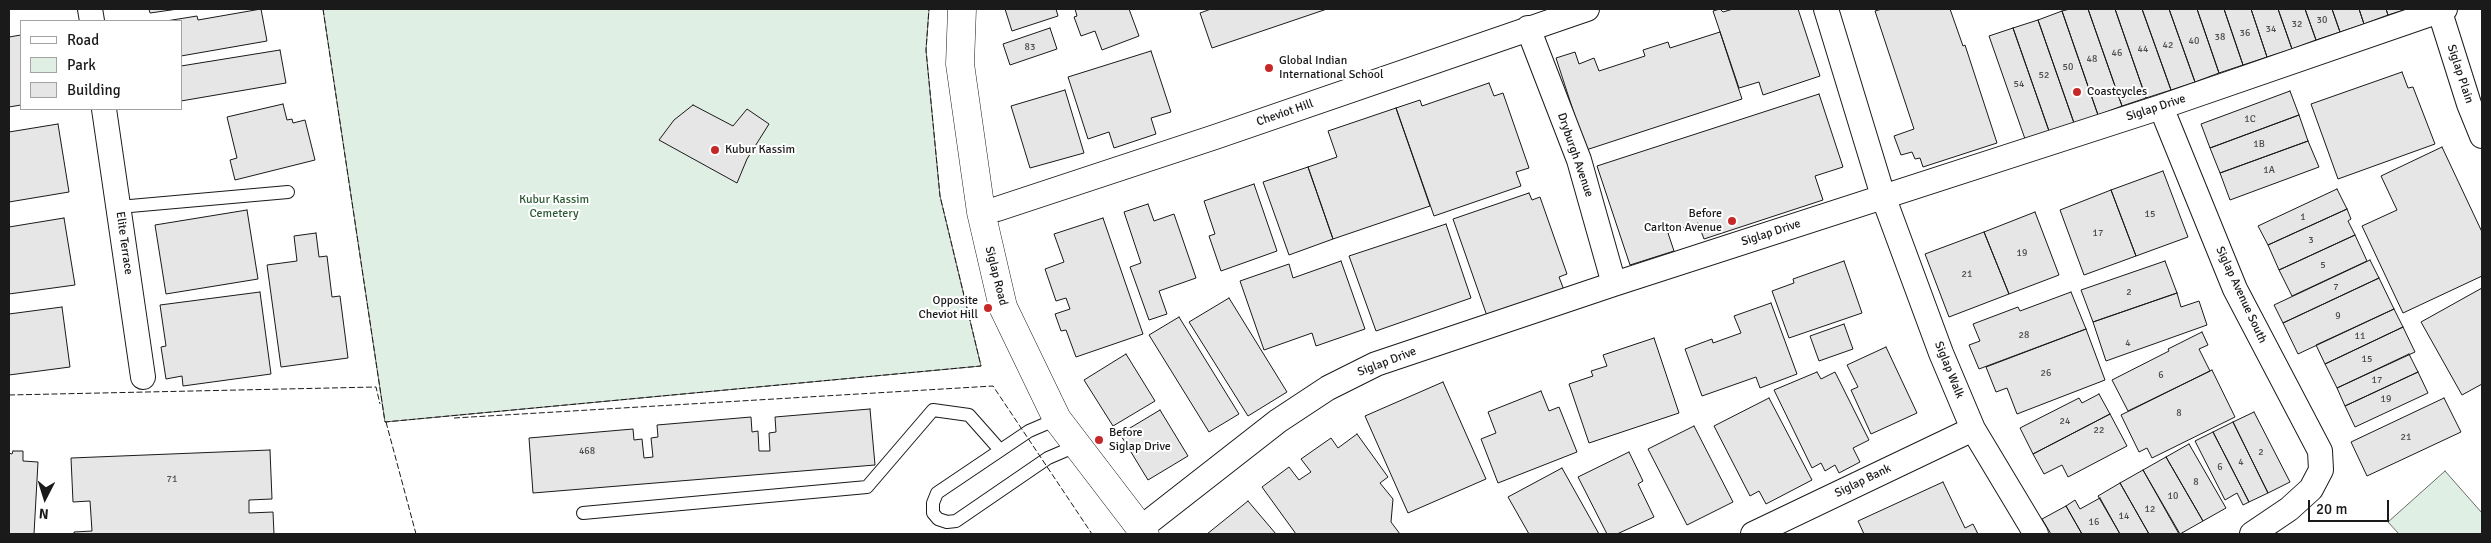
<!DOCTYPE html>
<style>
body{margin:0}
#map{position:relative;width:2491px;height:543px;overflow:hidden;background:#fff;font-family:Signika,sans-serif}
canvas{display:block}
.frame{position:absolute;inset:0;border:10px solid #1a1a1a;pointer-events:none}
.legend{position:absolute;left:20px;top:20px;width:162px;height:90px;box-sizing:border-box;background:#fff;border:1px solid #a3a3a3;margin:0;padding:6px 9px;list-style:none;font-size:15px;color:#1a1a1a}
.legend li{display:flex;align-items:center;gap:10px;height:25px}
.legend b{width:25px;border:1px solid #a3a3a3}
.north{position:absolute;left:20px;top:473px;width:50px;height:50px;-webkit-text-stroke:4px #fff;paint-order:stroke;rotate:185deg;font-size:14px;font-weight:700;line-height:20px;text-align:center;color:#1a1a1a}
.north::after{content:'';display:block;margin:auto;width:18px;height:22px;background:#1a1a1a;clip-path:polygon(50% 0,100% 100%,50% 72%,0 100%)}
.scale{position:absolute;left:2308px;top:500px;width:81px;height:22px;box-sizing:border-box;border:2px solid #1a1a1a;border-top:0;padding-left:6px;font-size:15px;line-height:18px;white-space:nowrap;color:#1a1a1a;-webkit-text-stroke:4px #fff;paint-order:stroke}
</style>
<div id="map">
<canvas width="2491" height="543"></canvas>
<div class="frame"></div>
<ul class="legend">
<li><b style="height:6px;background:#fff"></b>Road</li>
<li><b style="height:14px;background:#e0efe3"></b>Park</li>
<li><b style="height:14px;background:#e6e6e6"></b>Building</li>
</ul>
<div class="north">N</div>
<div class="scale">20 m</div>
</div>
<script>
const g = document.querySelector('canvas').getContext('2d');
g.lineJoin = 'round';
function paint(path, color) { g.fillStyle = color; g.fill(path, 'evenodd'); }
const shape = rows => new Path2D(rows.map(r => 'M' + r).join(''));
function strokePath(path, color, width, dash) { g.strokeStyle = color; g.lineWidth = width; g.lineCap = dash ? 'butt' : 'round'; g.setLineDash(dash || []); g.stroke(path); }
function write(font, color, halo, rows, align = 'center') {
  g.font = font + ' Signika,sans-serif'; g.lineWidth = 4; g.setLineDash([]); g.textBaseline = 'middle'; g.strokeStyle = halo; g.fillStyle = color; for (const [text, x, y, turn = 0] of rows) {
    g.save(); g.translate(x, y); g.rotate((+turn || 0) * Math.PI / 180); g.textAlign = isNaN(turn) ? turn : align; if (halo) g.strokeText(text, 0, 0); g.fillText(text, 0, 0); g.restore();
  }
}
const green = shape([
 [323,9,929,9,926,50,940,196,981,366,385,422,323,9],
 [2445,471,2482,513,2482,534,2399,534,2388,522,2445,471]
]);
paint(green, '#e0efe3');
strokePath(green, '#6a6a6a', 1);
const building = shape([
 [149,9,178,9,150,13,149,9],
 [261,9,267,41,181,56,181,21,166,21,197,16,198,20,261,9],
 [1005,9,1056,9,1058,16,1012,31,1005,9],
 [1075,9,1129,9,1139,36,1102,50,1095,31,1081,36,1074,17,1077,16,1075,9],
 [1211,9,1327,9,1212,48,1200,13,1211,9],
 [1720,9,1723,12,1733,9,1798,9,1820,76,1763,95,1759,82,1739,88,1713,11,1720,9],
 [1882,9,1950,9,1963,46,1965,45,1997,143,1923,167,1920,158,1915,159,1912,152,1901,155,1894,136,1914,129,1875,11,1882,9],
 [2070,9,2088,9,2122,106,2098,115,2062,11,2070,9],
 [2088,9,2115,9,2146,98,2122,106,2088,9],
 [2115,9,2142,9,2171,90,2146,98,2115,9],
 [2142,9,2169,9,2195,82,2171,90,2142,9],
 [2169,9,2197,9,2219,73,2195,82,2169,9],
 [2197,9,2224,9,2243,65,2219,73,2197,9],
 [2224,9,2251,9,2267,57,2243,65,2224,9],
 [2251,9,2278,9,2292,49,2267,57,2251,9],
 [2278,9,2305,9,2316,40,2292,49,2278,9],
 [2305,9,2332,9,2340,32,2316,40,2305,9],
 [2332,9,2359,9,2364,24,2340,32,2332,9],
 [2359,9,2386,9,2388,15,2364,24,2359,9],
 [2386,9,2407,9,2388,15,2386,9],
 [2062,11,2098,115,2074,123,2038,20,2062,11],
 [2038,20,2074,123,2049,131,2013,28,2038,20],
 [1050,28,1057,49,1010,65,1003,44,1050,28],
 [2013,28,2049,131,2025,139,1989,36,2013,28],
 [1720,32,1742,99,1586,150,1556,58,1575,52,1579,64,1594,58,1599,71,1645,56,1643,50,1668,42,1670,48,1720,32],
 [21,35,21,105,9,107,9,37,21,35],
 [280,50,286,83,181,101,181,66,280,50],
 [1151,51,1171,112,1151,118,1156,134,1114,148,1109,132,1088,139,1068,77,1151,51],
 [2402,72,2408,88,2413,87,2435,144,2338,179,2311,104,2402,72],
 [1489,83,1494,96,1503,93,1529,168,1516,172,1521,186,1434,216,1396,108,1420,100,1422,106,1489,83],
 [1065,90,1084,153,1030,168,1011,106,1065,90],
 [2290,91,2299,115,2210,148,2201,124,2290,91],
 [1819,94,1843,167,1815,176,1823,200,1704,239,1698,223,1668,233,1674,251,1630,265,1597,166,1819,94],
 [283,104,287,120,292,119,293,123,305,120,315,160,235,180,230,160,237,158,227,117,283,104],
 [693,105,733,126,747,109,769,124,747,159,737,183,659,140,674,120,693,105],
 [1396,108,1430,206,1333,239,1308,167,1337,157,1328,131,1396,108],
 [2299,115,2308,141,2220,173,2210,148,2299,115],
 [58,124,69,192,9,202,9,132,58,124],
 [2308,141,2319,167,2230,200,2220,173,2308,141],
 [2442,147,2482,232,2482,276,2403,313,2362,226,2397,210,2381,176,2442,147],
 [1308,167,1333,239,1289,255,1263,182,1308,167],
 [2163,171,2188,237,2136,256,2111,190,2163,171],
 [1254,184,1277,251,1221,271,1209,236,1215,234,1204,201,1254,184],
 [2337,189,2347,209,2268,245,2258,226,2337,189],
 [2111,190,2136,256,2084,275,2060,210,2111,190],
 [1529,193,1532,200,1540,197,1567,274,1559,277,1564,290,1487,316,1453,219,1529,193],
 [1148,204,1154,221,1174,214,1196,278,1159,291,1167,314,1149,320,1130,267,1141,263,1124,212,1148,204],
 [2347,209,2351,219,2348,221,2355,235,2279,270,2268,245,2347,209],
 [247,210,258,279,166,294,155,225,247,210],
 [2035,212,2059,275,2009,294,1984,232,2035,212],
 [64,218,75,285,9,294,9,227,64,218],
 [1103,218,1143,334,1076,357,1066,330,1061,331,1055,314,1070,309,1066,298,1056,301,1045,269,1064,262,1054,234,1103,218],
 [1446,224,1471,298,1376,331,1349,256,1446,224],
 [1984,232,2009,294,1949,317,1925,254,1984,232],
 [316,233,319,257,327,256,332,297,340,296,348,358,281,367,267,265,297,261,294,236,316,233],
 [2355,235,2367,261,2292,296,2279,270,2355,235],
 [2370,260,2379,278,2283,323,2274,305,2370,260],
 [1341,261,1365,329,1316,346,1312,333,1264,350,1240,281,1289,264,1293,278,1341,261],
 [1844,261,1862,313,1789,338,1772,291,1794,283,1793,279,1844,261],
 [2165,261,2177,293,2093,322,2081,290,2165,261],
 [2379,278,2394,309,2298,354,2283,323,2379,278],
 [2482,288,2482,384,2462,395,2421,322,2482,288],
 [260,292,271,374,183,386,182,376,166,379,161,347,166,346,160,305,260,292],
 [2071,292,2086,329,1979,369,1969,345,1980,341,1973,324,2018,307,2020,311,2071,292],
 [2177,293,2181,307,2199,301,2207,325,2106,361,2093,322,2177,293],
 [1229,298,1287,392,1248,416,1189,322,1229,298],
 [1771,303,1797,374,1760,388,1756,377,1702,396,1685,349,1712,339,1713,343,1741,333,1734,316,1771,303],
 [62,307,70,367,9,375,9,314,62,307],
 [2394,309,2403,327,2325,364,2316,345,2394,309],
 [1179,317,1239,414,1209,432,1149,335,1179,317],
 [1844,324,1853,349,1819,361,1810,336,1844,324],
 [2403,327,2415,352,2337,388,2325,364,2403,327],
 [2086,329,2105,380,2017,414,2007,388,1996,392,1986,367,2086,329],
 [2202,332,2208,345,2199,349,2210,371,2128,411,2112,380,2169,351,2168,349,2202,332],
 [1654,338,1679,413,1589,443,1569,384,1593,376,1591,371,1607,366,1603,355,1654,338],
 [1886,347,1917,413,1871,434,1851,390,1858,387,1847,365,1886,347],
 [1126,354,1155,401,1113,426,1084,380,1126,354],
 [2409,354,2418,372,2345,406,2337,388,2409,354],
 [2212,370,2235,417,2152,458,2147,448,2139,452,2121,415,2212,370],
 [1817,372,1821,379,1835,372,1869,440,1853,448,1860,462,1839,473,1835,465,1825,471,1821,463,1812,468,1774,390,1817,372],
 [2418,372,2428,393,2355,427,2345,406,2418,372],
 [1443,382,1486,479,1408,513,1365,416,1443,382],
 [1541,391,1549,411,1559,407,1577,452,1498,483,1481,439,1496,433,1488,412,1541,391],
 [2099,394,2110,414,2033,454,2020,428,2079,398,2082,403,2099,394],
 [1769,398,1812,480,1766,504,1759,491,1750,496,1714,426,1769,398],
 [2444,398,2461,432,2367,476,2351,442,2444,398],
 [870,409,875,465,533,493,529,438,633,429,634,440,642,439,644,458,653,457,651,438,658,437,657,425,751,417,752,432,758,431,759,451,770,451,769,433,776,432,775,417,870,409],
 [1160,410,1188,456,1148,480,1120,434,1160,410],
 [2254,412,2290,482,2268,493,2233,422,2254,412],
 [2110,414,2127,446,2068,477,2062,465,2044,474,2033,454,2110,414],
 [2233,422,2268,493,2249,502,2213,432,2233,422],
 [1694,426,1733,502,1687,525,1648,449,1694,426],
 [2213,432,2249,502,2243,505,2237,493,2225,500,2195,441,2213,432],
 [1357,434,1388,477,1380,483,1393,499,1391,522,1400,534,1296,534,1262,487,1289,467,1299,480,1311,472,1301,459,1331,438,1338,448,1357,434],
 [2189,444,2226,508,2203,521,2166,457,2189,444],
 [270,450,272,499,249,500,249,513,273,512,274,534,74,534,74,532,92,531,90,501,73,502,71,458,270,450],
 [13,451,23,451,23,461,38,462,34,534,9,534,9,453,12,454,13,451],
 [1629,452,1643,481,1638,484,1654,517,1617,534,1607,534,1578,477,1629,452],
 [2166,457,2203,521,2180,534,2143,470,2166,457],
 [1562,468,1599,534,1529,534,1508,497,1562,468],
 [2143,470,2179,534,2149,534,2120,483,2143,470],
 [1943,482,1965,528,1973,524,1978,534,1864,534,1858,521,1943,482],
 [2120,483,2149,534,2120,534,2098,496,2120,483],
 [2100,498,2120,534,2082,534,2066,506,2075,500,2080,509,2100,498],
 [1248,501,1276,534,1207,534,1248,501],
 [2066,506,2082,534,2051,534,2042,519,2066,506]
]);
paint(building, '#e6e6e6');
strokePath(building, '#1a1a1a', 1);
const service = shape([
 [119,207,288,192],
 [1057,419,1029,431,937,493,933,503,933,513,938,519,947,522,956,521,1048,458,1076,446],
 [583,513,867,487,933,410,969,415,1000,450]
]);
const minor = shape([
 [90,9,92,21],
 [1826,9,1883,196,1941,353,1973,429,2036,534],
 [2439,9,2469,104,2482,136],
 [1528,28,1579,160,1614,284],
 [2161,107,2235,289,2320,451,2321,470,2311,489,2289,509,2252,534],
 [104,109,143,377],
 [981,212,997,209,1215,137,1587,9],
 [1146,534,1141,528,1278,421,1328,388,1376,364,1614,284,2161,107,2445,9],
 [1753,534,1973,429]
]);
const secondary = shape([
 [962,9,960,64,981,212,1003,307,1057,419,1145,534]
]);
strokePath(service, '#1a1a1a', 14);
strokePath(minor, '#1a1a1a', 26);
strokePath(secondary, '#1a1a1a', 29);
strokePath(service, '#fff', 12);
strokePath(minor, '#fff', 24);
strokePath(secondary, '#fff', 28);
strokePath(shape([
 [323,9,385,422,981,366,940,196,926,50,929,9],
 [9,395,376,387,380,404],
 [454,418,993,386,1092,534],
 [386,422,416,534]
]), '#1a1a1a', 1, [6, 2.5]);
for (const [x, y, r, color] of [
 [1269,68,5,"#c62828"],
 [2077,92,5,"#c62828"],
 [715,150,5,"#c62828"],
 [1732,221,5,"#c62828"],
 [988,308,5,"#c62828"],
 [1099,440,5,"#c62828"]
]) { const dot = new Path2D(); dot.arc(x, y, r, 0, 2 * Math.PI); g.fillStyle = color; g.fill(dot); strokePath(dot, '#fff', 2); }
write('10px', '#4d4d4d', null, [
 ["30",2322,20],
 ["32",2297,24],
 ["34",2271,29],
 ["36",2245,33],
 ["38",2220,37],
 ["40",2194,41],
 ["42",2168,45],
 ["83",1030,47],
 ["44",2143,49],
 ["46",2117,53],
 ["48",2092,59],
 ["50",2068,67],
 ["52",2044,75],
 ["54",2019,84],
 ["1C",2250,119],
 ["1B",2259,144],
 ["1A",2269,170],
 ["15",2150,214],
 ["1",2303,217],
 ["17",2098,233],
 ["3",2311,240],
 ["19",2022,253],
 ["5",2323,265],
 ["21",1967,274],
 ["7",2336,287],
 ["2",2129,292],
 ["9",2338,316],
 ["28",2024,335],
 ["11",2360,336],
 ["4",2128,343],
 ["15",2367,359],
 ["26",2046,373],
 ["6",2161,375],
 ["17",2377,380],
 ["19",2386,399],
 ["8",2179,413],
 ["24",2065,421],
 ["22",2099,430],
 ["21",2406,437],
 ["468",587,451],
 ["2",2261,452],
 ["4",2241,462],
 ["6",2220,467],
 ["71",172,479],
 ["8",2196,482],
 ["10",2173,496],
 ["12",2150,509],
 ["14",2124,516],
 ["16",2094,522]
]);
write('12px', '#1a1a1a', '#fff', [
 ["Global Indian",1279,61],
 ["International School",1279,75],
 ["Coastcycles",2087,92],
 ["Kubur Kassim",725,150],
 ["Before",1722,214,"right"],
 ["Carlton Avenue",1722,228,"right"],
 ["Opposite",978,301,"right"],
 ["Cheviot Hill",978,315,"right"],
 ["Before",1109,433],
 ["Siglap Drive",1109,447]
], 'left');
write('12px', '#1a1a1a', '#fff', [
 ["Siglap Plain",2460,74,72],
 ["Siglap Drive",2156,108,-18],
 ["Cheviot Hill",1285,113,-19],
 ["Dryburgh Avenue",1575,155,71],
 ["Siglap Drive",1771,233,-18],
 ["Elite Terrace",124,243,82],
 ["Siglap Road",996,276,76],
 ["Siglap Avenue South",2241,295,65],
 ["Siglap Drive",1387,362,-21],
 ["Siglap Walk",1949,370,68],
 ["Siglap Bank",1863,481,-26]
]);
write('12px', '#2b5a34', '#fff', [
 ["Kubur Kassim",554,200],
 ["Cemetery",554,214]
]);
</script>
